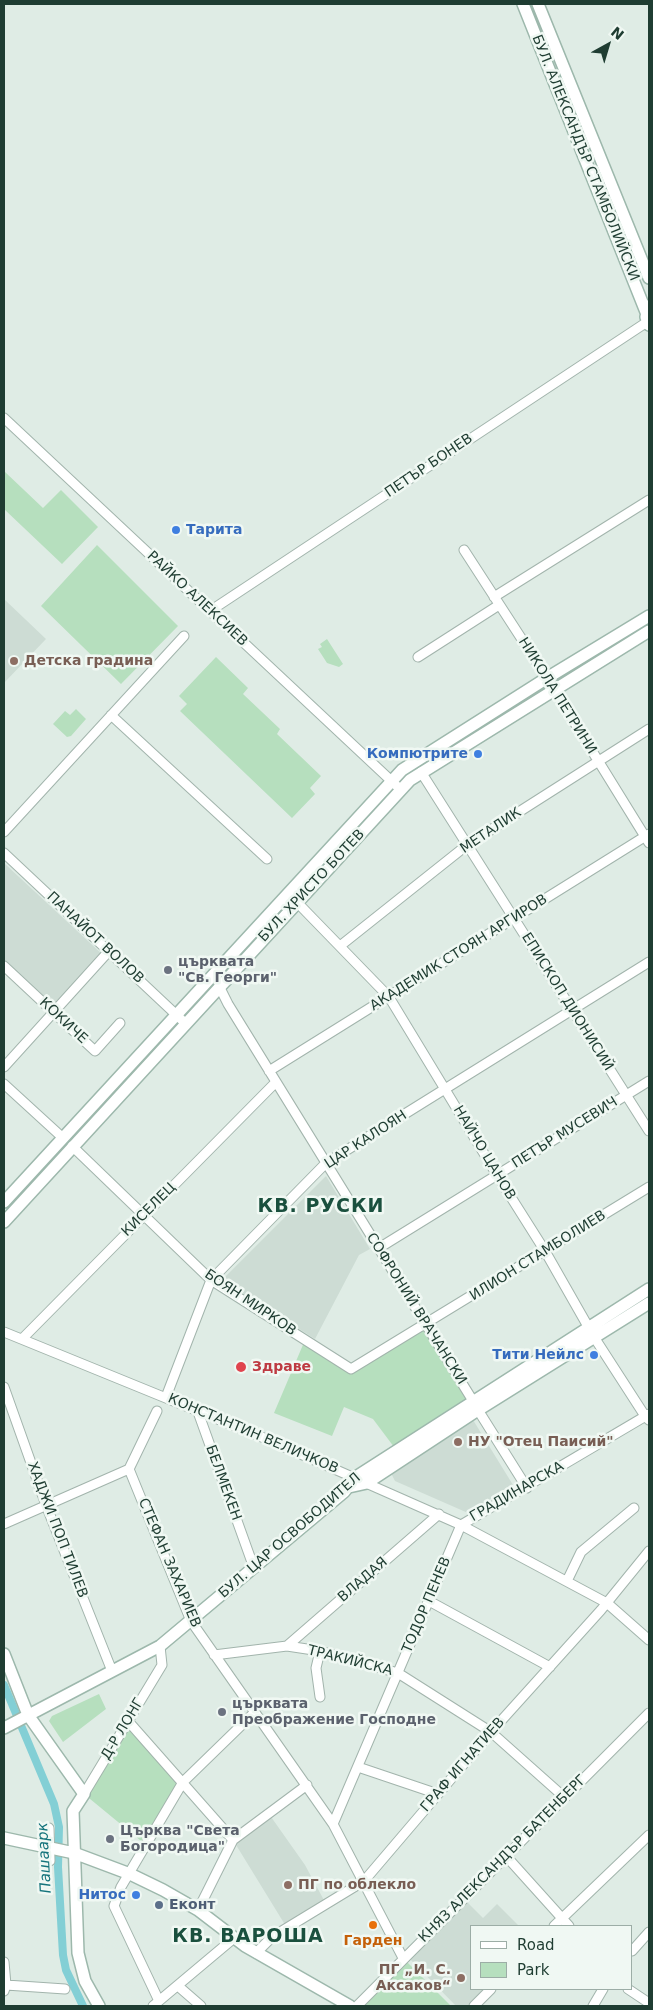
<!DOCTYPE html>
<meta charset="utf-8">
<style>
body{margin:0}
#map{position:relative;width:653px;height:2010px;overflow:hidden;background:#dfece5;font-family:"DejaVu Sans",sans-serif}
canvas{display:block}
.frame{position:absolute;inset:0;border:5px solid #1f3d32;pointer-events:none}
.legend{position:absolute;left:470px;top:1925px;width:162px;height:65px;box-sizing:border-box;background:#f0f8f3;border:1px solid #9cada6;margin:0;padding:6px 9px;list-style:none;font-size:15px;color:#1f3d32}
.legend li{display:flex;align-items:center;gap:10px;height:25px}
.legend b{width:25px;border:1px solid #9cada6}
.north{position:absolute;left:583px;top:20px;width:50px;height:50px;-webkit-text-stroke:4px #f0f8f3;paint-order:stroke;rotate:39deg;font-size:14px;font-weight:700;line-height:20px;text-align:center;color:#1f3d32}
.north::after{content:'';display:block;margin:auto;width:18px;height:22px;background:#1f3d32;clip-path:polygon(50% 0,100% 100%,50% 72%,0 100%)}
</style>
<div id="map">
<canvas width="653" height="2010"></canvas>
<div class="frame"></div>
<ul class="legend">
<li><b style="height:6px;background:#fff"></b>Road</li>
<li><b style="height:14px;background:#b6dfbe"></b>Park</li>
</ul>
<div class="north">N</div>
</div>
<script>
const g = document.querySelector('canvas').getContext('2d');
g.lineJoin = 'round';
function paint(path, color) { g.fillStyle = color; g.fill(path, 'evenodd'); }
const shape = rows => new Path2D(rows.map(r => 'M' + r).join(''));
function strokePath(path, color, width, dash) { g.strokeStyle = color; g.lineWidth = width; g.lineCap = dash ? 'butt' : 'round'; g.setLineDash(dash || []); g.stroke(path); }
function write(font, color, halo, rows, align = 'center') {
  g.font = font + ' "DejaVu Sans",sans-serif'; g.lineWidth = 5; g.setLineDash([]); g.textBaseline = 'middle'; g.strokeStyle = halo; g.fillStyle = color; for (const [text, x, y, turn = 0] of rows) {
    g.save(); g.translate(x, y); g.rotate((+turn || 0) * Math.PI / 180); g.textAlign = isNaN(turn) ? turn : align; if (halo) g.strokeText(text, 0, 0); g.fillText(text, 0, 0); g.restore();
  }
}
paint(shape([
 [4,599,46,639,4,683],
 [4,863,103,955,55,1008,4,960],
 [326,1176,370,1249,359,1255,315,1339,222,1280],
 [470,1415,513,1485,468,1513,395,1481,389,1469],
 [269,1814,305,1865,326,1904,287,1928,233,1840],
 [466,1901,483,1918,497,1904,519,1926,472,1926,472,1989,487,1989,469,2006,456,2006,409,1958]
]), '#cddcd4');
paint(shape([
 [4,471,43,508,61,490,98,527,62,564,4,509],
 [97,545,178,626,121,684,41,606],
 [327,639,343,664,339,667,327,663,318,649,322,647,320,644],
 [216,657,248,688,243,694,280,729,277,734,321,776,310,788,315,794,292,818,180,711,187,704,179,696],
 [76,709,86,719,71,736,67,737,53,724,65,711,70,715],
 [426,1325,473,1401,397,1451,373,1419,344,1407,332,1436,274,1413,305,1340,351,1369],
 [99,1694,106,1709,63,1742,49,1721,52,1716],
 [128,1721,183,1782,146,1845,84,1794],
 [403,1958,451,2006,357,2006]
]), '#b6dfbe');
strokePath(shape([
 [4,1685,54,1804,59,1827,58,1867,63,1955,66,1970,83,2006]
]), '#83cfd5', 8);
const street = shape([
 [4,418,400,789],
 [464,550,547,678,649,843],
 [494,597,649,500],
 [210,611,647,322],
 [418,657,499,605],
 [111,715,267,859],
 [421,772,649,1131],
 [4,832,184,636],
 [4,853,185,1023],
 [288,893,389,997,497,1175,545,1251,594,1337,645,1416,649,1420],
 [340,946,467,845,649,729],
 [4,966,95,1051,120,1023],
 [219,986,228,1004,473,1401],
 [4,1067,109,951],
 [269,1071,649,834],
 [4,1084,63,1138],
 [72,1146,211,1280,351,1369,649,1187],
 [379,1248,649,1081],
 [4,1332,264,1438,461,1525,607,1603,649,1640],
 [22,1339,276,1082],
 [4,1387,46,1505,112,1671],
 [166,1397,211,1280,326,1163,649,962],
 [478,1410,527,1488],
 [198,1412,254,1568],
 [129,1469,191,1621,333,1824,403,1958],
 [4,1524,129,1469,157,1411],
 [567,1581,581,1552,634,1508],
 [429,1601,550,1667],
 [287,1646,439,1514],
 [214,1655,287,1646,320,1651,398,1673,491,1732,564,1797],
 [320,1697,316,1668,320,1651],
 [128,1721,233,1840],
 [358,1767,438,1794],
 [84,1794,162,1665,160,1646],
 [333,1824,461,1525,649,1414],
 [49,1828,50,1861],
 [506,1856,569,1926],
 [198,1910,233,1840,307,1785],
 [554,1926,649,1835],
 [632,1951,649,1932],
 [256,1953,272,1937,364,1881,491,1732,601,1610,649,1551],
 [4,1962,6,1985,4,1991],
 [6,1985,65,1989],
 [178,1986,201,2006],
 [628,1989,649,2003],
 [159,2001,114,1906,121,1887,183,1782,255,1712],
 [153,2006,234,1938],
 [357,2006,649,1713],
 [474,2006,491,1989],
 [593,2006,603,1989]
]);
const secondary = shape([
 [523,4,646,312],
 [538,4,649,278],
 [648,306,646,317,649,325],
 [4,1202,402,770,547,678,649,616],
 [4,1222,410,780,649,631],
 [349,1487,367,1483,478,1410,649,1303],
 [4,1654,28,1715,84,1794,73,1811,78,1953,85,1981,99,2006],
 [4,1728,160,1646,344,1492,356,1477,649,1289],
 [4,1838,74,1853,130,1874,163,1890,198,1910,245,1946,350,2006]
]);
strokePath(street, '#a2b4ac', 11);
strokePath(secondary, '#9db8ac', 14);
strokePath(street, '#fff', 9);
strokePath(secondary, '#fff', 11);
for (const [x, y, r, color] of [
 [176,530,5,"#3f7fe0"],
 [14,661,5,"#8d6e63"],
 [478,754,5,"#3f7fe0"],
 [168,970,5,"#6b7280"],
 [594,1355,5,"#3f7fe0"],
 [241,1367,6,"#e0444e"],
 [458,1442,5,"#8d6e63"],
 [222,1712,5,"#6b7280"],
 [110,1839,5,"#6b7280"],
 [288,1885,5,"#8d6e63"],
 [136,1895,5,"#3f7fe0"],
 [159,1905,5,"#5c6f8a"],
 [373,1925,5,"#e8710a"],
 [461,1978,5,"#8d6e63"]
]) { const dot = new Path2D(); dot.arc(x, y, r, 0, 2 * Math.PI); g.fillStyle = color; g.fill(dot); strokePath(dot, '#f0f8f3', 2); }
write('14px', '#1f3d32', '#f0f8f3', [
 ["БУЛ. АЛЕКСАНДЪР СТАМБОЛИЙСКИ",585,158,68],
 ["ПЕТЪР БОНЕВ",429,466,-34],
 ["РАЙКО АЛЕКСИЕВ",197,599,43],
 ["НИКОЛА ПЕТРИНИ",557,696,58],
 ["МЕТАЛИК",491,831,-34],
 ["БУЛ. ХРИСТО БОТЕВ",312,886,-47],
 ["ПАНАЙОТ ВОЛОВ",95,938,43],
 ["АКАДЕМИК СТОЯН АРГИРОВ",459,953,-32],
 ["ЕПИСКОП ДИОНИСИЙ",567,1002,58],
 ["КОКИЧЕ",63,1021,43],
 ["ПЕТЪР МУСЕВИЧ",565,1133,-32],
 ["ЦАР КАЛОЯН",366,1140,-33],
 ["НАЙЧО ЦАНОВ",484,1153,59],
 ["КИСЕЛЕЦ",149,1210,-45],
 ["ИЛИОН СТАМБОЛИЕВ",538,1256,-32],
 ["БОЯН МИРКОВ",250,1303,34],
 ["СОФРОНИЙ ВРАЧАНСКИ",416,1309,58],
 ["КОНСТАНТИН ВЕЛИЧКОВ",253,1434,23],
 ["БЕЛМЕКЕН",223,1483,70],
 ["ГРАДИНАРСКА",517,1492,-30],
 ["ХАДЖИ ПОП ТИЛЕВ",57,1530,69],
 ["БУЛ. ЦАР ОСВОБОДИТЕЛ",290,1536,-41],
 ["СТЕФАН ЗАХАРИЕВ",169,1563,67],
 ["ВЛАДАЯ",363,1580,-41],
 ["ТОДОР ПЕНЕВ",427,1605,-67],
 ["ТРАКИЙСКА",350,1661,14],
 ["Д-Р ЛОНГ",123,1729,-59],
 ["ГРАФ ИГНАТИЕВ",463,1765,-49],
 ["КНЯЗ АЛЕКСАНДЪР БАТЕНБЕРГ",503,1859,-45]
]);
write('bold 14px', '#366cbe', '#f0f8f3', [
 ["Тарита",186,530,"left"],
 ["Компютрите",468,754],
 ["Тити Нейлс",584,1355],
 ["Нитос",126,1895]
], 'right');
write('bold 14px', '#785e54', '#f0f8f3', [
 ["Детска градина",24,661],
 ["НУ \"Отец Паисий\"",468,1442],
 ["ПГ по облекло",298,1885],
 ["ПГ „И. С.",451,1970,"right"],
 ["Аксаков“",451,1986,"right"]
], 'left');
write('bold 14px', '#5b616d', '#f0f8f3', [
 ["църквата",178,962],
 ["\"Св. Георги\"",178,978],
 ["църквата",232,1704],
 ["Преображение Господне",232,1720],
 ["Църква \"Света",120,1831],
 ["Богородица\"",120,1847]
], 'left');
write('bold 14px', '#be3a42', '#f0f8f3', [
 ["Здраве",252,1367]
], 'left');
write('bold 14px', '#4e5e75', '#f0f8f3', [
 ["Еконт",169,1905]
], 'left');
write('bold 14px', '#c56008', '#f0f8f3', [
 ["Гарден",373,1941]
]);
write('italic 15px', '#15747c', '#f0f8f3', [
 ["Пашаарк",45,1858,-93]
]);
g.letterSpacing = '1px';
write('bold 19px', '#1a503e', '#f0f8f3', [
 ["КВ. РУСКИ",321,1207],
 ["КВ. ВАРОША",248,1937]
]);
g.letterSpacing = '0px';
</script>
